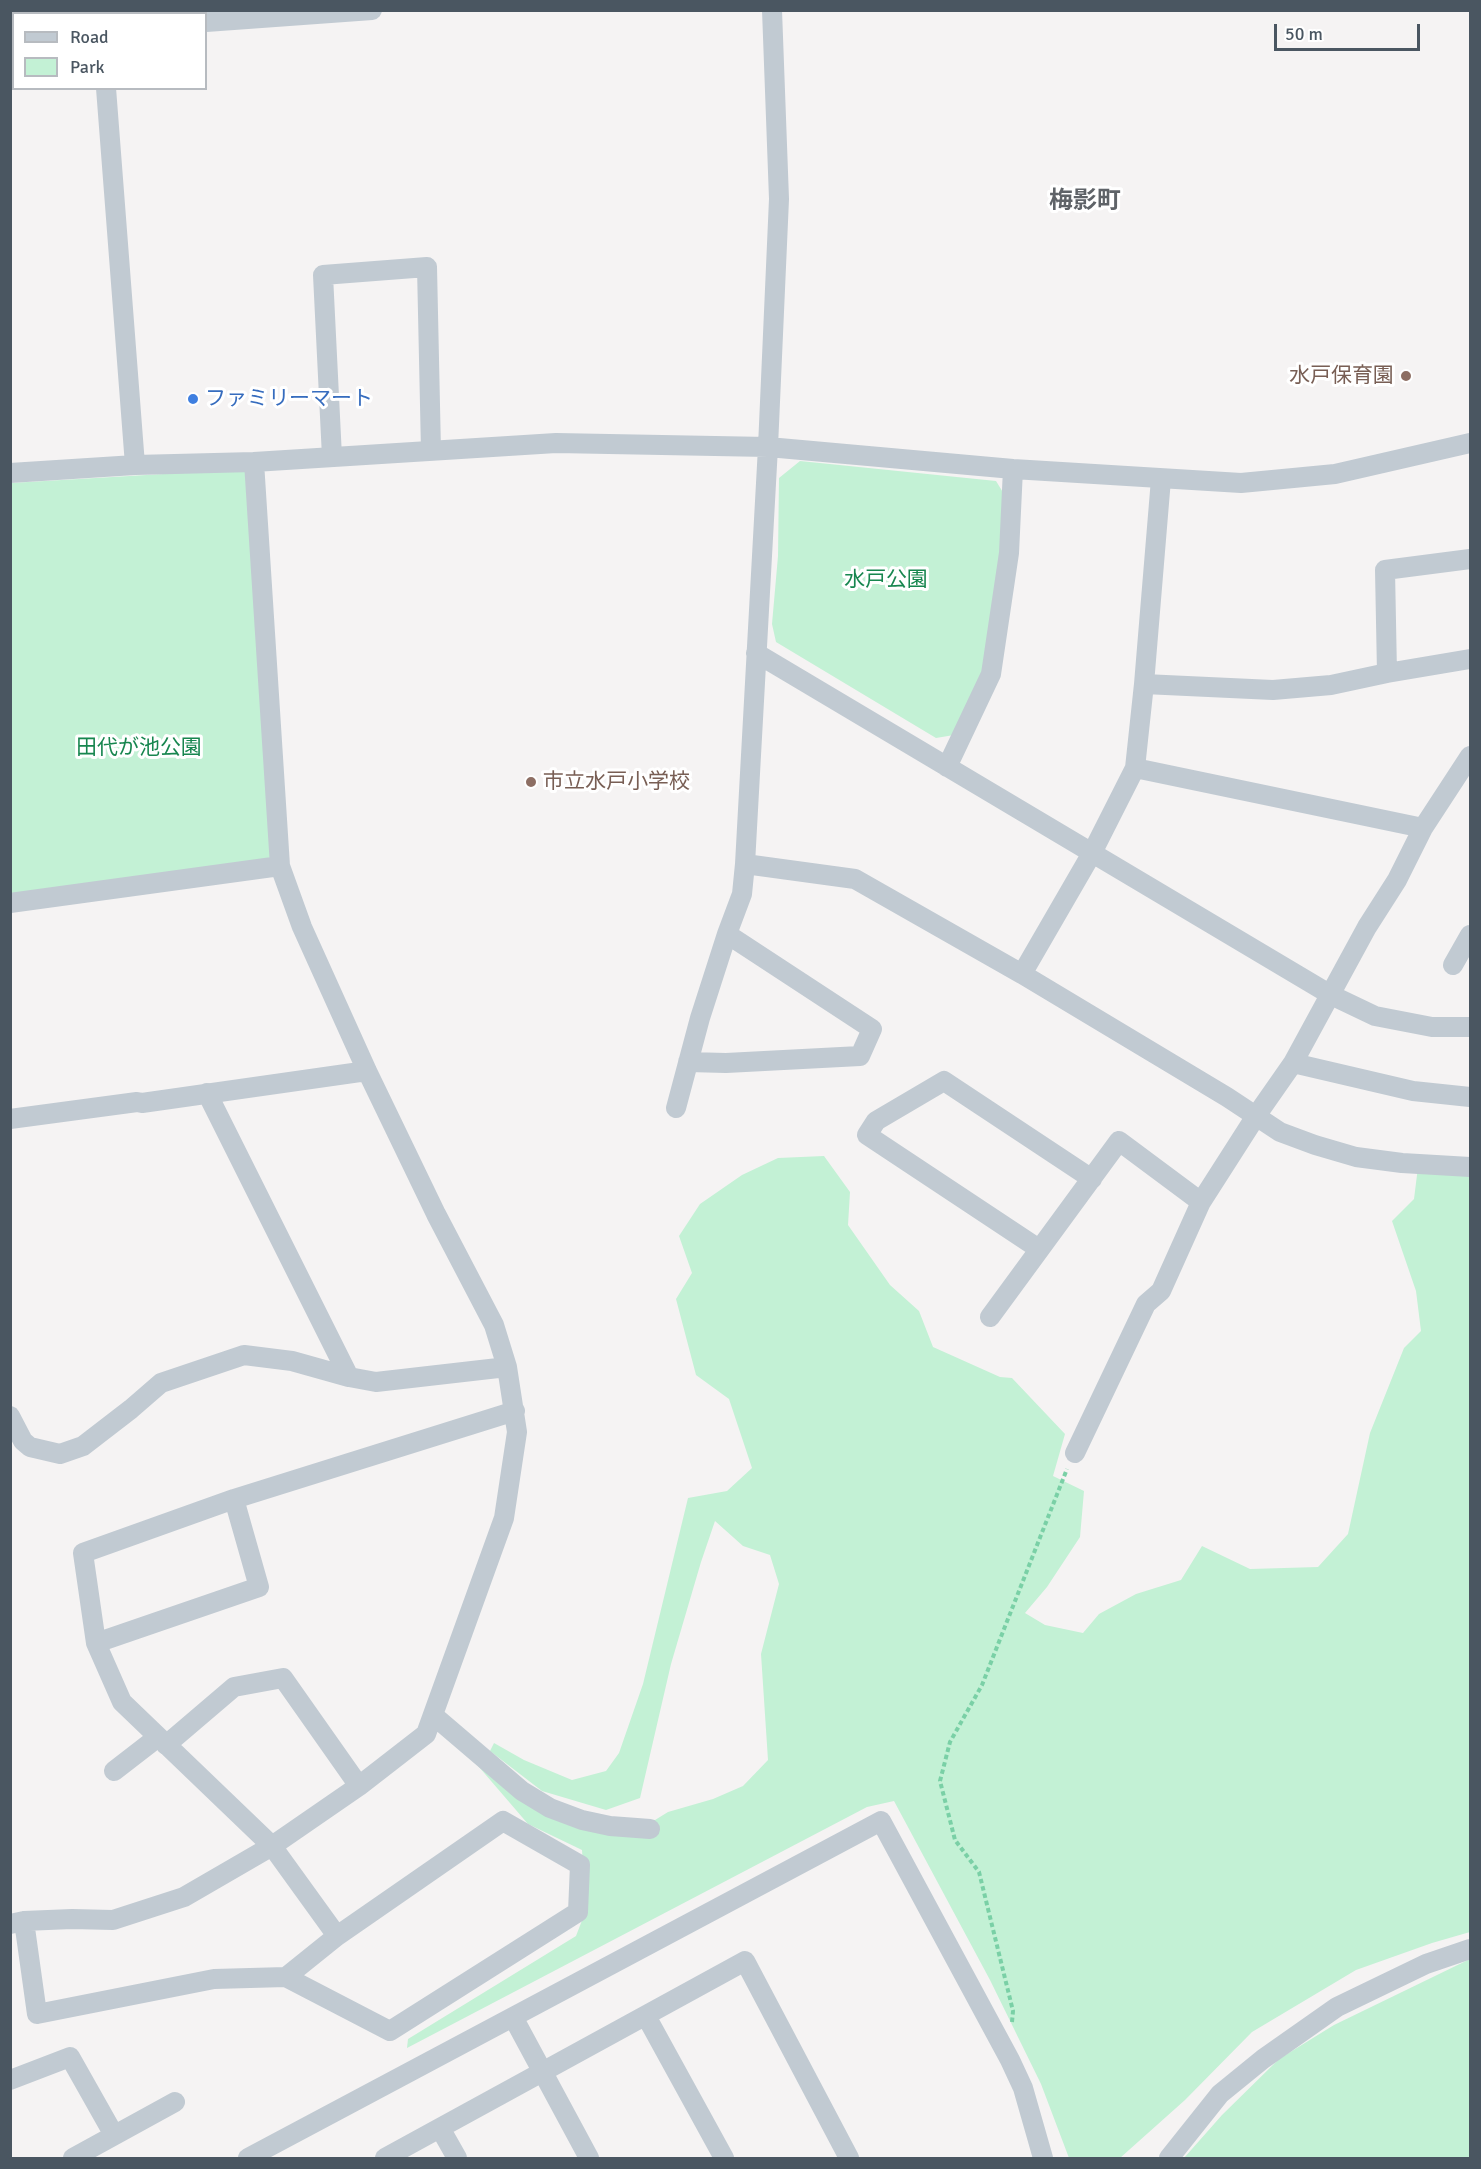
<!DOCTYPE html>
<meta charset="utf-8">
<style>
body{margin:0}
#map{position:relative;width:1481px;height:2169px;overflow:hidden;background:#f5f3f3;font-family:Signika,sans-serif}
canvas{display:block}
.frame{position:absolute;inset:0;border:12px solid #4a5661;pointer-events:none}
.legend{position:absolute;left:12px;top:12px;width:195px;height:78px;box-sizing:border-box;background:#fff;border:2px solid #b7bbc0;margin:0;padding:8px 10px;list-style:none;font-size:18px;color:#4a5661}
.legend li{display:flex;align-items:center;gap:12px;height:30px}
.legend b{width:30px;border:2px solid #b7bbc0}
.scale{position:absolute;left:1274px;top:24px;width:146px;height:27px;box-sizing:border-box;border:3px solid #4a5661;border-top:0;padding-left:8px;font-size:18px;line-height:21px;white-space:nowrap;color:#4a5661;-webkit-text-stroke:4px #fff;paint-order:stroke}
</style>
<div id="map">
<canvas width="1481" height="2169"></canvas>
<div class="frame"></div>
<ul class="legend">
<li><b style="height:8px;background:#c1cad2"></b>Road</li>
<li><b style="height:16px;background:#c3f1d5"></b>Park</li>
</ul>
<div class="scale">50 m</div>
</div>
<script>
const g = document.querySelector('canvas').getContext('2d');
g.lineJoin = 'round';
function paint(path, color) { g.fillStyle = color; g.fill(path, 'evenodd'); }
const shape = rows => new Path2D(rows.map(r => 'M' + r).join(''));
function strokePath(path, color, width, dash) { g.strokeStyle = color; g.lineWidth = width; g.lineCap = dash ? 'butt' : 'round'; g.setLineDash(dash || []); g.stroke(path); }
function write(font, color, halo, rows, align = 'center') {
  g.font = font + ' Signika,"Noto Sans JP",sans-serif'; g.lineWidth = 6; g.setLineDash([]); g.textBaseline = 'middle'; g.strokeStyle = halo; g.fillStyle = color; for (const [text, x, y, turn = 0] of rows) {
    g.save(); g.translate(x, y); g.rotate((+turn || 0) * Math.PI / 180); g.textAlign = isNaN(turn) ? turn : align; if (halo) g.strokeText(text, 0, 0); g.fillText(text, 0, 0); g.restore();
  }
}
paint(shape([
 [800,461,996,481,1004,494,1001,552,985,671,954,735,936,738,776,642,772,624,778,556,779,478],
 [248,469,275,862,11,895,11,483],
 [824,1156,850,1192,848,1225,890,1285,919,1311,933,1347,1000,1377,1012,1378,1065,1434,1053,1476,1084,1491,1080,1537,1047,1587,1025,1613,1045,1625,1083,1633,1099,1614,1136,1594,1181,1580,1202,1546,1250,1569,1318,1567,1348,1534,1370,1433,1404,1348,1421,1331,1416,1291,1392,1221,1414,1199,1419,1159,1470,1163,1470,1932,1432,1943,1356,1970,1252,2032,1185,2100,1120,2158,1069,2158,1041,2084,990,1980,894,1801,867,1807,407,2048,408,2039,576,1936,586,1910,582,1850,528,1824,473,1760,531,1807,634,1833,668,1812,713,1799,743,1786,768,1760,761,1654,779,1584,770,1555,743,1546,715,1521,701,1562,671,1664,640,1798,606,1810,542,1791,490,1751,494,1743,524,1760,572,1780,606,1771,619,1753,643,1684,688,1498,727,1491,752,1468,729,1399,696,1375,676,1299,692,1273,679,1236,700,1204,742,1175,778,1158],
 [1470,1959,1470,2158,1184,2158,1222,2115,1279,2059,1334,2025]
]), '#c3f1d5');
strokePath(shape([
 [1012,2022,1013,2011,979,1872,955,1840,940,1781,950,1742,982,1685,1067,1469]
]), '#7ad0a6', 4, [4.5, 3]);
strokePath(shape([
 [99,10,99,14],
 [206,22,372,10],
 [10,41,14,41],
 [106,88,135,465],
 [332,457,323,275,427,267,431,451],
 [10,473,135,465,254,462,556,443,768,447,1013,469,1241,483,1335,474,1470,443],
 [756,653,1331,995,1375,1016,1432,1027,1470,1027],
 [1387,673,1385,570,1470,559],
 [1144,684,1273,690,1331,685,1387,673,1470,659],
 [947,767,991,674,1009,553,1013,469],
 [1135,768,1423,828],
 [745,864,855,879,1022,974,1227,1097,1280,1132,1315,1145,1356,1157,1402,1163,1470,1167],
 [10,903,280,866],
 [1453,965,1470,935],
 [1022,974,1092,853,1135,768,1144,684,1161,479],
 [688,1062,726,1063,860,1056,872,1029,727,934],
 [1293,1063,1413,1091,1470,1097],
 [207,1093,349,1377],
 [676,1108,700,1018,727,934,742,894,745,864,768,447,779,199,772,10],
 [10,1119,137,1102,142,1103,367,1071],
 [1039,1249,867,1135,876,1121,944,1081,1092,1179],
 [990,1317,1119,1141,1201,1202],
 [10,1416,23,1441,30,1447,60,1454,83,1446,131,1409,161,1383,244,1355,292,1361,349,1377,376,1382,507,1367],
 [1075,1453,1146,1304,1161,1291,1201,1202,1256,1116,1293,1063,1367,927,1397,880,1423,828,1470,756],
 [96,1643,259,1587,234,1499],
 [433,1715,522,1791,550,1808,582,1820,610,1826,650,1829],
 [166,1745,234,1687,283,1678,359,1786],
 [114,1771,158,1737],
 [24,1921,37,2014,214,1979,286,1977,390,2031,578,1912,580,1865,503,1821,337,1936,286,1977],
 [10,1924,24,1921,72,1919,113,1920,184,1897,272,1846,359,1786,426,1734,504,1518,517,1432,507,1367,494,1325,436,1214,367,1071,302,927,280,866,254,462],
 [337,1936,272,1846,122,1702,96,1643,83,1553,234,1499,515,1411],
 [646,2016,724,2158],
 [513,2017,589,2158],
 [10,2080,70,2057,114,2135],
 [440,2128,457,2158],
 [73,2158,175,2102],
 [248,2158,881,1821,1010,2060,1023,2088,1043,2158],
 [385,2158,745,1961,849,2158],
 [1169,2158,1220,2094,1263,2059,1337,2007,1426,1964,1470,1949]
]), '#c1cad2', 20);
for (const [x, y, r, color] of [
 [1406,376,6,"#8d6e63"],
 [193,399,6,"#3f7fe0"],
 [531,782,6,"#8d6e63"]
]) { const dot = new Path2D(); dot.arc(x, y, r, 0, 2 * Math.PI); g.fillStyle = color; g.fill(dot); strokePath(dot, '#fff', 2); }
write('21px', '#785e54', '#fff', [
 ["水戸保育園",1394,376],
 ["市立水戸小学校",543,782,"left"]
], 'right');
write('21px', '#366cbe', '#fff', [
 ["ファミリーマート",205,399]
], 'left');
write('21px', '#17864f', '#fff', [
 ["水戸公園",886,580],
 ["田代が池公園",139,748]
]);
write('bold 24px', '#5f6368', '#fff', [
 ["梅影町",1085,202]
]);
</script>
